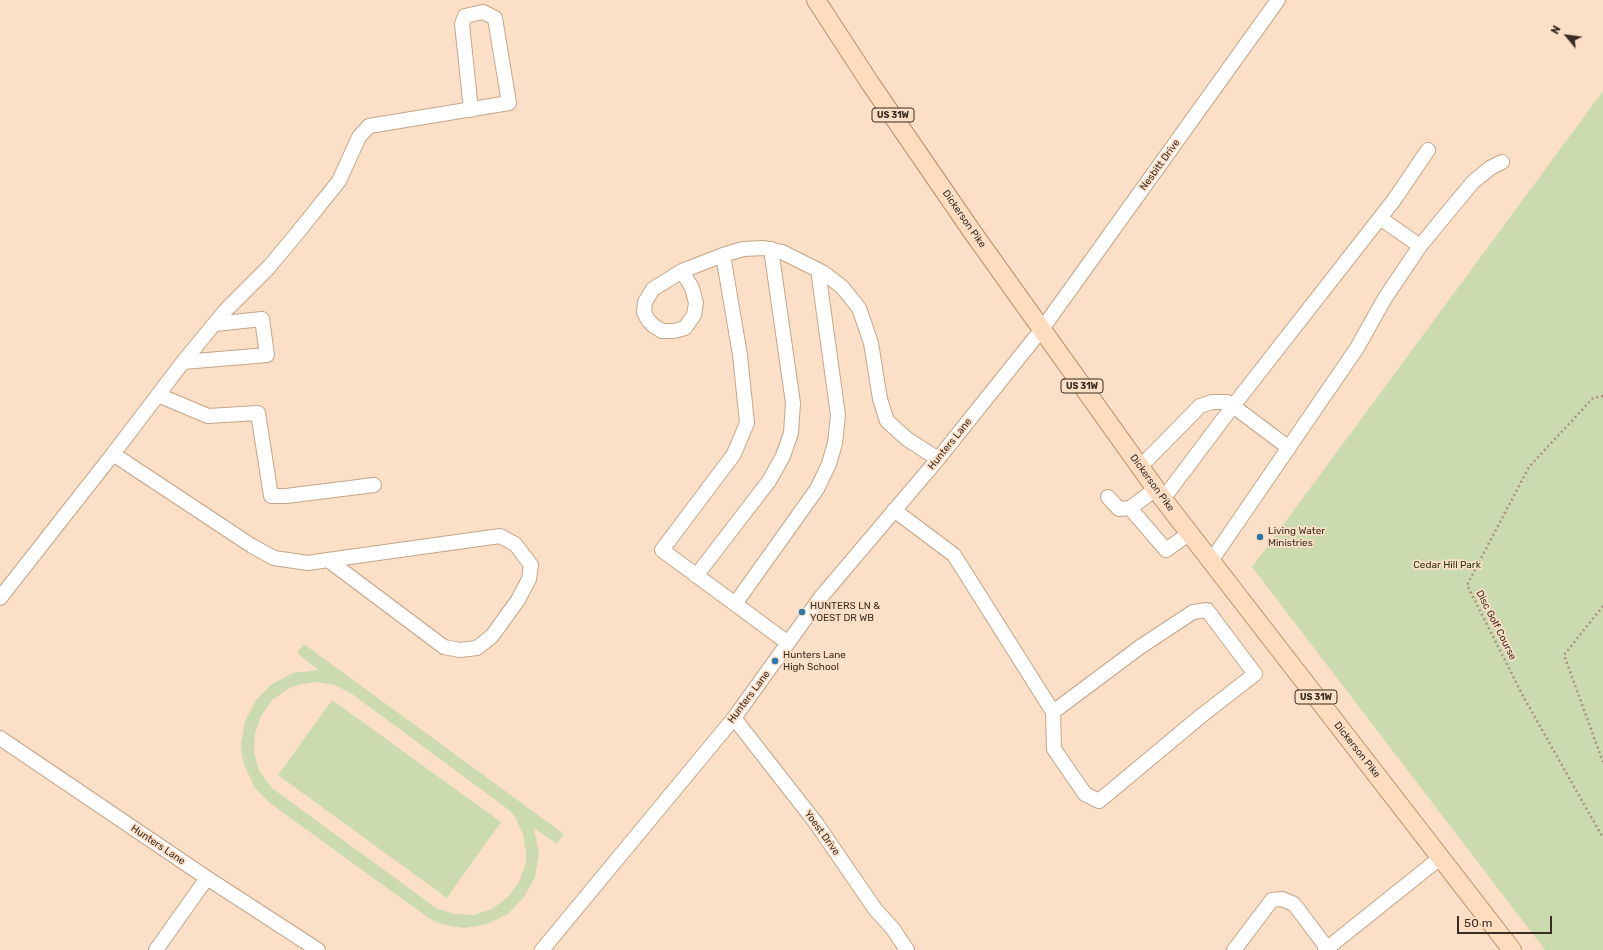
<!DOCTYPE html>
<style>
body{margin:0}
#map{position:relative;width:1603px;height:950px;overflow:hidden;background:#fbdfc7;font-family:Rubik,sans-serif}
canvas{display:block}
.north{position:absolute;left:1547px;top:16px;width:40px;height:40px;-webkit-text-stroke:3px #fbdfc7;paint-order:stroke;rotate:299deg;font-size:11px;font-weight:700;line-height:16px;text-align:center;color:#3a2d21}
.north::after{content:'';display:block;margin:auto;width:14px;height:18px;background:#3a2d21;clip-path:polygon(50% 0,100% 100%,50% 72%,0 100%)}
.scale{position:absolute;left:1457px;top:916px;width:95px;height:18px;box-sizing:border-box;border:2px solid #3a2d21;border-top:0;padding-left:5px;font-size:12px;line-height:14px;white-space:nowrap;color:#3a2d21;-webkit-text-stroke:3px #fbdfc7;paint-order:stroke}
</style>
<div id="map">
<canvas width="1603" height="950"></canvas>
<div class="north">N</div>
<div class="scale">50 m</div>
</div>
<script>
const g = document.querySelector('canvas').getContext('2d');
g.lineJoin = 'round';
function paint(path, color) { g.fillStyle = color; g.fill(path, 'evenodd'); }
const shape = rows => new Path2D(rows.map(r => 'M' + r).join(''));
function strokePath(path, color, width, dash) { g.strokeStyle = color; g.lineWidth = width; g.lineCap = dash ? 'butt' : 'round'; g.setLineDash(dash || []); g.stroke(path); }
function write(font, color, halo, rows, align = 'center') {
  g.font = font + ' Rubik,sans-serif'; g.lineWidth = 3.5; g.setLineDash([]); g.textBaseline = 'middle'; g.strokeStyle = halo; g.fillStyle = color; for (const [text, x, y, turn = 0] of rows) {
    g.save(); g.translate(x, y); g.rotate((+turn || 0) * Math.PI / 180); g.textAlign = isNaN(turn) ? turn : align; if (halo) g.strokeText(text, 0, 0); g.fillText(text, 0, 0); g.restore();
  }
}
paint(shape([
 [1603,91,1603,950,1545,950,1252,567],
 [304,644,564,834,557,844,534,828,539,854,535,877,524,897,508,914,487,924,464,928,441,924,430,919,271,804,255,788,245,767,242,756,241,744,245,721,256,700,272,684,293,673,318,670,297,653],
 [316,682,335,685,352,694,509,810,515,817,523,834,526,853,526,863,519,882,508,897,492,909,474,915,454,914,436,908,272,788,260,772,254,754,255,734,261,716,272,700,288,689,297,685],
 [332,700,501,822,447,898,278,775]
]), '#cbdbaf');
const minor = shape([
 [1420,246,1473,182,1490,168,1502,162],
 [682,271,692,288,696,303,694,315,685,328,674,331,662,331,654,326,648,320,644,312,645,302,653,289,682,271,723,255],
 [183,362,267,355,262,319,215,324],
 [158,395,208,416,258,413,271,496,286,496,374,485],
 [113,454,183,362,225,311,269,267,299,231,339,181,359,137,369,126,509,103,495,18,483,12,465,16,462,24,471,110],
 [1140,467,1200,406,1212,402,1227,402,1233,406,1289,448],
 [1108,497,1119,509,1130,508,1156,489],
 [1163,499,1233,406,1394,200,1428,150],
 [1130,508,1166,550,1190,533],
 [894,510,954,555,1053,712,1054,749,1085,794,1099,801,1201,716,1255,674,1207,610,1193,612,1140,647,1053,712],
 [1211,561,1357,348,1385,298,1420,246,1380,218],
 [696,576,769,481,783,456,791,433,793,403,771,249],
 [0,598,113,454,252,546,274,558,308,563,328,560,500,536,515,544,531,565,529,579,518,600,492,636,477,648,460,650,444,647,328,560],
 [735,604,817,489,829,464,835,443,838,415,818,270],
 [788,643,662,550,734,454,747,423,740,355,723,255,743,249,764,248,782,252,824,273,842,287,859,308,871,343,880,399,887,421,907,439,938,459],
 [734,718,816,823,875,909,893,929,907,950],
 [0,738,207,878,318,950],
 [156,950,207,878],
 [542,950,734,718,821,597,938,459,1042,329,1278,0],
 [1234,950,1272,900,1282,899,1294,904,1327,948],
 [1325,950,1440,858]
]);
const major = shape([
 [816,0,870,83,971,230,1163,499,1512,950]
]);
strokePath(minor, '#c5a587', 16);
strokePath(major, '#b9916c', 20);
strokePath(shape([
 [1603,396,1593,398,1529,467,1467,585,1523,696,1603,838],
 [1603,606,1564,655,1603,762]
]), '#a99380', 2.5, [2, 3]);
strokePath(minor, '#fff', 14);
strokePath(major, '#feddbf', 18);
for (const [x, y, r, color] of [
 [1260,537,4,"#2f77ab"],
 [802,612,4,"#2f77ab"],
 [775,661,4,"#2f77ab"]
]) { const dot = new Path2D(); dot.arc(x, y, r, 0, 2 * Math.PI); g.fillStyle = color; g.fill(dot); strokePath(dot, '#fbdfc7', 1.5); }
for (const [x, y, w] of [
 [893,115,42],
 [1082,386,42],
 [1316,697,42]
]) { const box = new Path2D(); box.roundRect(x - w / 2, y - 7, w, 14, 3); g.fillStyle = '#fbdfc7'; g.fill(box); strokePath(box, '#3a2d21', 1); }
write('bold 9px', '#3a2d21', null, [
 ["US 31W",893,115],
 ["US 31W",1082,386],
 ["US 31W",1316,697]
]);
write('10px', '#3a2d21', '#fbdfc7', [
 ["Nesbitt Drive",1160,165,-54],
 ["Dickerson Pike",964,219,55],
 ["Hunters Lane",950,444,-51],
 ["Dickerson Pike",1152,483,54],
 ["Disc Golf Course",1496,625,63],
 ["Hunters Lane",749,697,-53],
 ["Dickerson Pike",1357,750,52],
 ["Yoest Drive",822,833,54],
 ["Hunters Lane",158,845,34]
]);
write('10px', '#3a2d21', '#fbdfc7', [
 ["Living Water",1268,531],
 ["Ministries",1268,543],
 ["HUNTERS LN &",810,606],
 ["YOEST DR WB",810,618],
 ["Hunters Lane",783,655],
 ["High School",783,667]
], 'left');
write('10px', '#2a360b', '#fbdfc7', [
 ["Cedar Hill Park",1447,565]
]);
</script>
